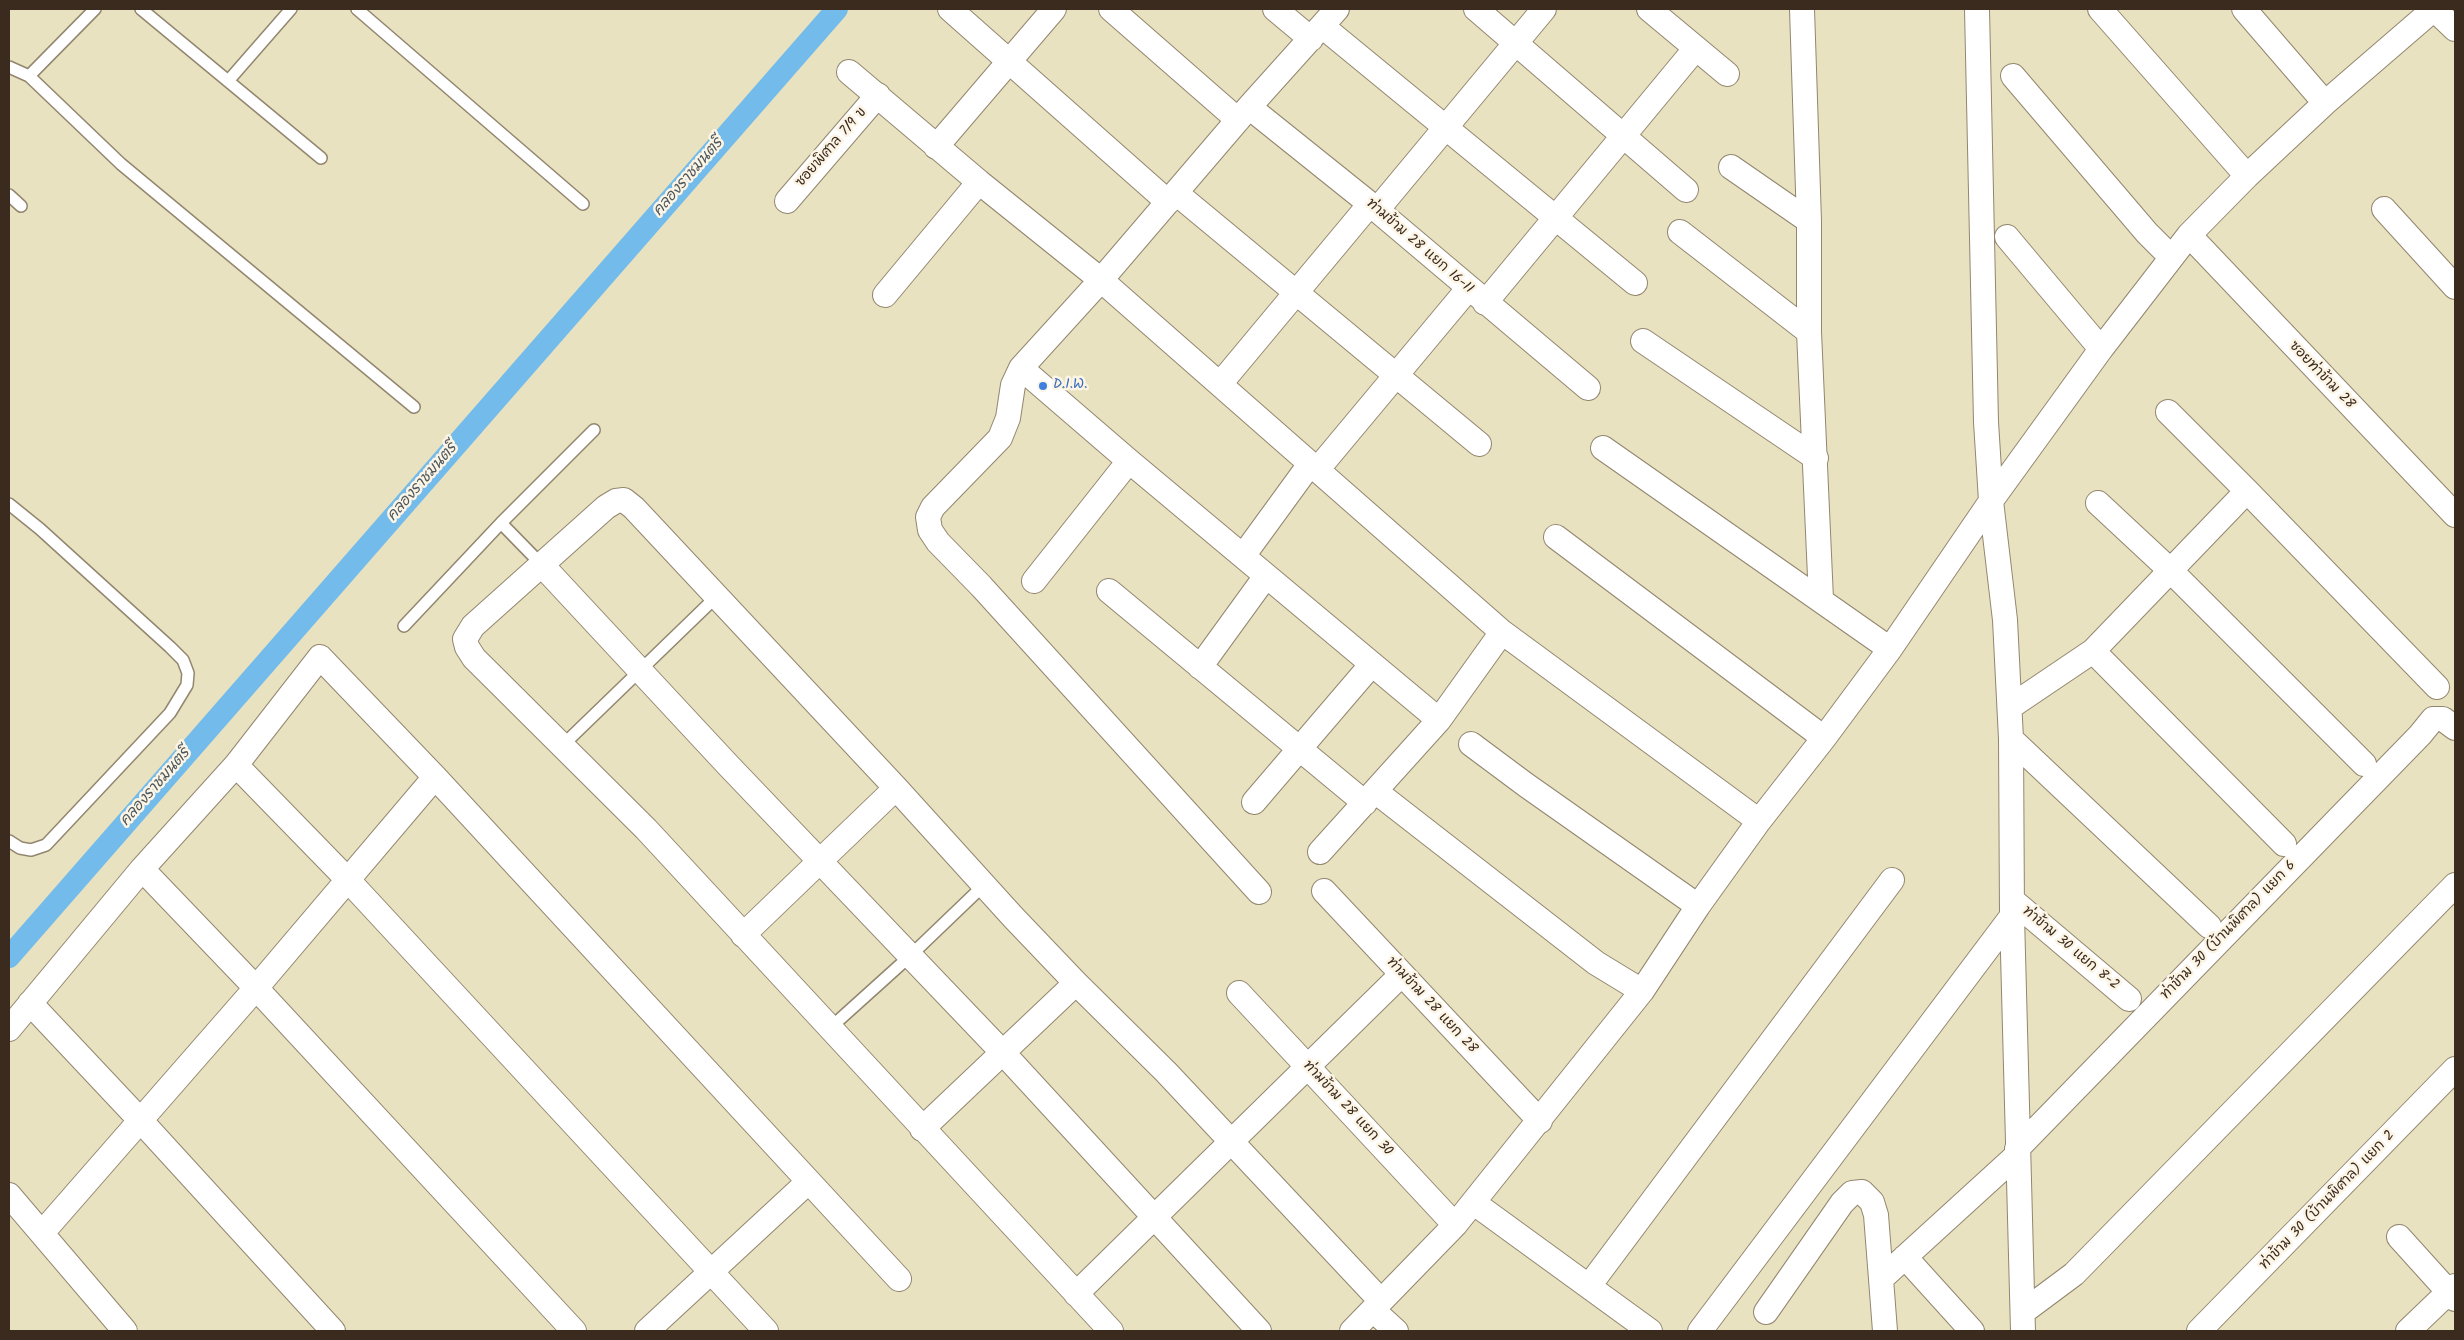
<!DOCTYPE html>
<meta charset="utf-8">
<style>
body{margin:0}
#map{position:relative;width:2464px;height:1340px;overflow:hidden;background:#e9e2c0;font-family:Kalam,sans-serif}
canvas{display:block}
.frame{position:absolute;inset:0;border:10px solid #3b2a1e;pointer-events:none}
</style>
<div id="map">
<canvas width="2464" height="1340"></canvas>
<div class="frame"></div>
</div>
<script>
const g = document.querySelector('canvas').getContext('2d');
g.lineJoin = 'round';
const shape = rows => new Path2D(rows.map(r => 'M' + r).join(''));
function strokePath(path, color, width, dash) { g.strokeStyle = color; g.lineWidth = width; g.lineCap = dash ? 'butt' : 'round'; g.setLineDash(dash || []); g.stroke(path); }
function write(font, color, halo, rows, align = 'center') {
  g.font = font + ' Kalam,"Playpen Sans Thai",sans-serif'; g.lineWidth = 5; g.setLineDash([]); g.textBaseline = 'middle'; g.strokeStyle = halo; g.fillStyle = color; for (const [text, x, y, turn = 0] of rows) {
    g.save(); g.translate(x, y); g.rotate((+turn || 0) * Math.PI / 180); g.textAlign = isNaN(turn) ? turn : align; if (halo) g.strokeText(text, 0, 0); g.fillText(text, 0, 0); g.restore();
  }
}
strokePath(shape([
 [9,957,837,9]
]), '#72bbeb', 22);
const service = shape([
 [141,9,321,158],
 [357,9,583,204],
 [9,67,29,76,95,9],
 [29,76,121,164,414,407],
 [229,80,291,9],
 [9,195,21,206],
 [9,504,40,529,170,647,183,660,188,673,187,685,170,713,46,845,31,850,20,848,9,841],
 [501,523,541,564],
 [404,626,501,523,594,430],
 [563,745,716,597],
 [829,1029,910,956,984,885]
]);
const minor = shape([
 [950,9,1168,202],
 [1111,9,1238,120],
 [1275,9,1311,39],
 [1476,9,1686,190],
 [1649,9,1727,74],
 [1802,9,1809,221,1809,332,1821,599],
 [1977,9,1986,422,1991,501,2005,620,2011,739,2012,916,2023,1331],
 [2100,9,2247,176],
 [2244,9,2325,103],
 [2434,9,2455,29],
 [1322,26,1635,283],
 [849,72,979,182,1101,280,1502,632,1439,720,1320,852],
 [2013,76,2147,233,2171,257],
 [1249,107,1370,204,1588,388],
 [936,147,1054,9],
 [1731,167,1809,221],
 [1176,193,1479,444],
 [787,201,878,95],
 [2384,209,2455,287],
 [1377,210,1544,9],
 [1680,232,1809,332],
 [2189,235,2455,515],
 [2007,237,2101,349],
 [885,295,979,182],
 [1485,303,1696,48],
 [1643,341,1816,458],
 [1021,368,1129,461,1439,720],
 [1220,384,1370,204],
 [2168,412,2247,491,2437,687],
 [1603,448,1890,649],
 [1317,470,1468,289],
 [2098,503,2171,571,2364,764],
 [1556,537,1824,738],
 [1243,556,1310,464],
 [541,564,727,764,1006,1056,1259,1331],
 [1034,581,1129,461],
 [1109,591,1365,803],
 [1502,632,1759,821],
 [2093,651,2284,844],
 [1200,667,1266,576],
 [2010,707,2093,651,2247,491],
 [2011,739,2209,926],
 [1471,744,1526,785,1698,906],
 [236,765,347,879,766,1331],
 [1375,791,1596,963,1642,991],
 [1254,802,1372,664],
 [142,869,256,988,574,1331],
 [1324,891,1540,1121],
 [1259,892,981,586,938,542,930,530,928,517,933,507,1000,438,1008,418,1013,385,1021,368,1101,280,1249,107,1337,9],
 [2012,900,2129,999],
 [743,935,896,788],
 [1239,993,1455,1225],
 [30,1003,141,1121,333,1331],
 [9,1029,142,869,236,765,320,657,435,777,899,1279],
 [922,1129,1076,983],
 [2017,1149,2420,735,2433,719,2443,719,2455,728],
 [9,1195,125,1331],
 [1474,1203,1650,1331],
 [42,1233,256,988,435,777],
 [2399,1237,2455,1299],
 [1905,1257,1972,1331],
 [1589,1286,1892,880],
 [1076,1294,1401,975],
 [1373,1310,1396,1331],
 [1766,1312,1842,1203,1852,1193,1862,1192,1872,1202,1876,1215,1881,1279],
 [2023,1312,2074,1274,2455,885],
 [647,1331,808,1182],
 [1111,1331,646,829,474,658,467,647,465,639,473,626,606,507,616,501,624,500,634,508,896,788,1013,917,1076,983,1166,1072,1381,1301],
 [1352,1331,1455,1225,1642,991,1698,906,1759,821,1824,738,1890,649,1991,501,2101,349,2189,235,2247,176,2325,103,2434,9],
 [1700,1331,2012,916],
 [1885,1331,1881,1279,2017,1155],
 [2199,1331,2455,1069],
 [2408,1331,2455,1286]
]);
strokePath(service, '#92866f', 14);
strokePath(minor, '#92866f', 26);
strokePath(service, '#fff', 11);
strokePath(minor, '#fff', 24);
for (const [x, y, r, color] of [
 [1043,386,5,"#3f7fe0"]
]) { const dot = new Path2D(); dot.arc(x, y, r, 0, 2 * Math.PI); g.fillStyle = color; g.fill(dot); strokePath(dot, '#fcf5e5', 2); }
write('14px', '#3b2a1e', '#fcf5e5', [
 ["ซอยพิศาล 7/9 ข",832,148,-49],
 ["ท่ามข้าม 28 แยก 16-11",1419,247,41],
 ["ซอยท่าข้าม 28",2321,376,46],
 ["ท่าข้าม 30 (บ้านพิศาล) แยก 6",2229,931,-46],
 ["ท่าข้าม 30 แยก 8-2",2070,949,40],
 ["ท่ามข้าม 28 แยก 28",1431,1006,47],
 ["ท่ามข้าม 28 แยก 30",1347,1109,47],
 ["ท่าข้าม 30 (บ้านพิศาล) แยก 2",2328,1201,-46]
]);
write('14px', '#366cbe', '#fcf5e5', [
 ["D.I.W.",1053,386]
], 'left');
write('italic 15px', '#4c565c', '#fcf5e5', [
 ["คลองราชมนตรี",689,178,-49],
 ["คลองราชมนตรี",423,483,-49],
 ["คลองราชมนตรี",156,788,-49]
]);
</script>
